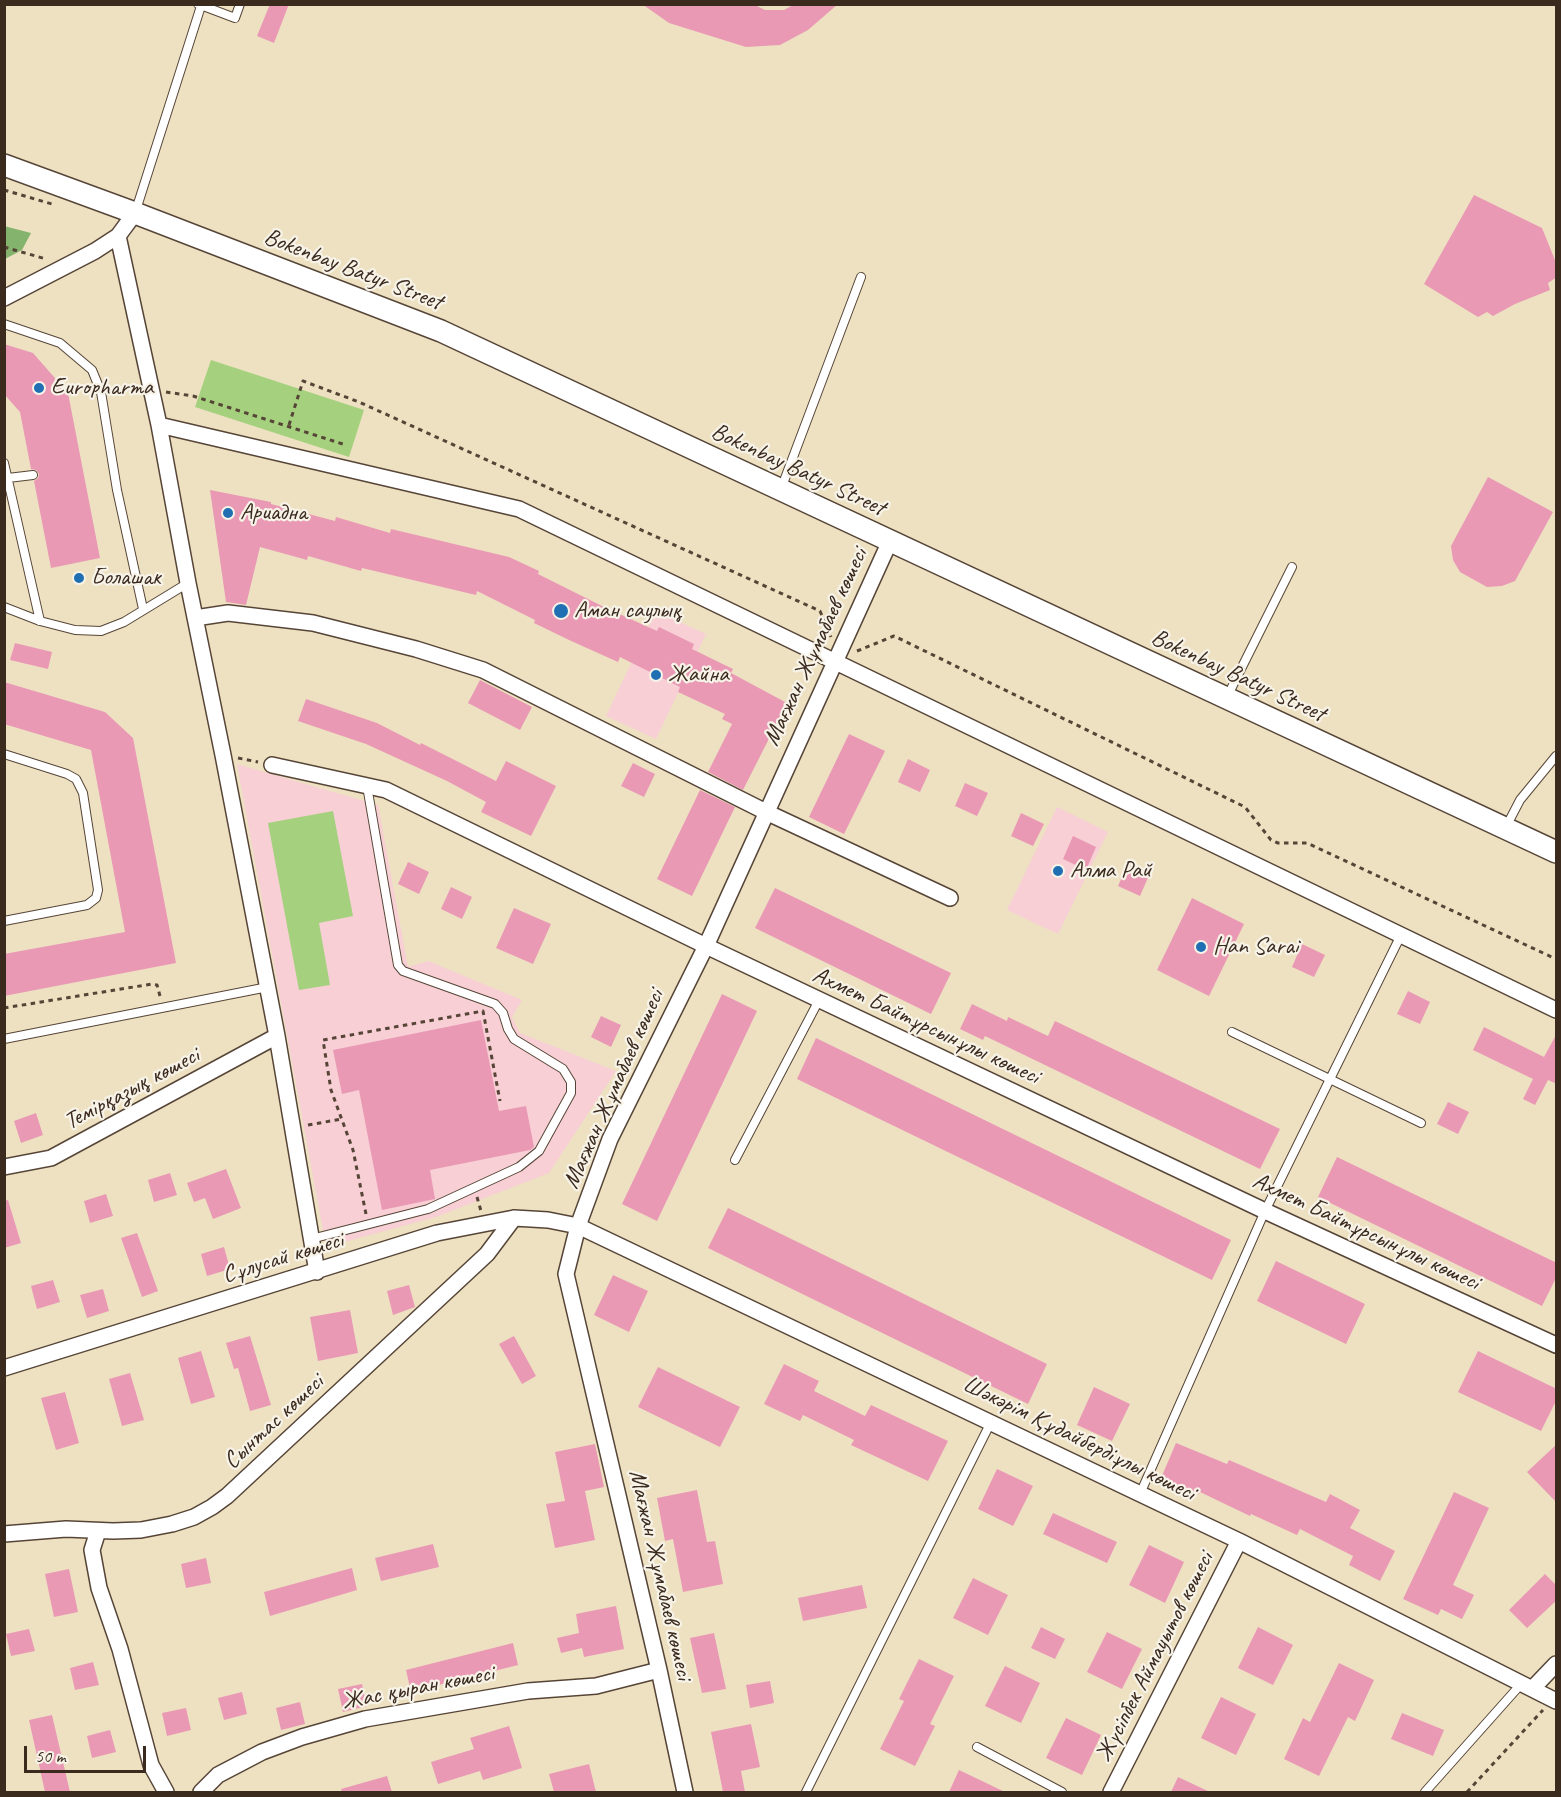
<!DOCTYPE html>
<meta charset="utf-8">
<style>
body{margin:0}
#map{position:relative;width:1561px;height:1797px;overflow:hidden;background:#ede1c2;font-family:Caveat,sans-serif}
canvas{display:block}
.frame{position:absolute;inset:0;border:6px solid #3b2a1e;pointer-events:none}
.scale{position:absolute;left:24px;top:1746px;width:122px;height:27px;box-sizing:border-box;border:3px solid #3b2a1e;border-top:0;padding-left:8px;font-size:18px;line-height:21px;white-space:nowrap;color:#3b2a1e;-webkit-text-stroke:4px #f7f3e8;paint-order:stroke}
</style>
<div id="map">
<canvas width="1561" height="1797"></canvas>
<div class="frame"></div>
<div class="scale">50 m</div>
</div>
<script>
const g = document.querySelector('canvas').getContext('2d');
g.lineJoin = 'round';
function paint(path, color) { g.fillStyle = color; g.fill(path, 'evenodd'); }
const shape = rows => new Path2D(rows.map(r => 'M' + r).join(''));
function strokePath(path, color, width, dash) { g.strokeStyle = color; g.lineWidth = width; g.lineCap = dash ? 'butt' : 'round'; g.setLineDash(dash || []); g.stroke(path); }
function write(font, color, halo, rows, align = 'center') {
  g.font = font + ' Caveat,sans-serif'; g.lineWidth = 4.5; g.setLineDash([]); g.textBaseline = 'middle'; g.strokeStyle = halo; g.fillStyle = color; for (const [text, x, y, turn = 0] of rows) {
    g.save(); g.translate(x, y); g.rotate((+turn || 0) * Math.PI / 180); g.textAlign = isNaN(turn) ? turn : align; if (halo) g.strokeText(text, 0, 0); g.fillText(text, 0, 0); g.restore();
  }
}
paint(shape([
 [656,611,706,634,656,739,606,716],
 [237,764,378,805,408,967,428,961,522,1000,512,1017,520,1033,616,1071,549,1173,436,1217,326,1247],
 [1057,807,1108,832,1058,934,1007,910]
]), '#f7cfd5');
paint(shape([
 [211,360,364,410,349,457,195,407],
 [333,811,353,916,319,923,330,985,299,990,268,823]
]), '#a5d17e');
paint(shape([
 [4,226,31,233,22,250,5,259]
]), '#84b36d');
paint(shape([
 [270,4,289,4,274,43,257,36],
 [642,4,753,4,765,10,784,10,795,4,838,4,808,30,780,45,746,47,669,23],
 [1474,195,1542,228,1557,265,1557,277,1548,283,1550,290,1515,304,1493,316,1487,312,1478,317,1424,284],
 [4,344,33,353,68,393,100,558,51,568,34,481,38,478,39,474,36,470,31,469,20,412,4,394],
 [1488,477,1553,512,1515,581,1502,586,1487,587,1460,572,1453,560,1451,546],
 [210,490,271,502,271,504,335,521,336,517,390,533,391,529,509,557,539,571,538,574,602,606,657,631,659,627,694,644,692,649,733,669,731,673,787,703,743,790,708,772,732,724,722,719,725,714,678,692,680,687,620,657,618,662,569,640,534,623,535,620,477,591,476,595,362,568,361,571,308,556,307,560,260,547,246,605,226,602],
 [15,643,52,652,48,669,10,660],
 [480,680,532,707,520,730,468,703],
 [4,682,105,712,133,738,176,963,4,996,4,954,125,932,91,750,4,724],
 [306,699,377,723,420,745,421,743,496,781,506,761,556,786,531,836,481,812,486,802,447,781,366,744,298,721],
 [849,734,885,751,844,834,809,817],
 [908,759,930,770,920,792,898,782],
 [633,763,655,774,644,797,621,786],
 [965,783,988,793,977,816,955,806],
 [700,790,735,807,692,896,657,879],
 [1021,813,1044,824,1033,846,1011,836],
 [1073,836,1096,847,1086,870,1063,859],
 [408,862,429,872,419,894,398,884],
 [1128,863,1150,873,1140,896,1118,886],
 [451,887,472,897,462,919,441,909],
 [775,888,951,973,931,1014,755,928],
 [1192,898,1244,924,1209,996,1157,970],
 [514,908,551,924,533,964,496,948],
 [1302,944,1325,955,1314,977,1292,967],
 [1408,991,1430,1002,1420,1024,1397,1014],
 [722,994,757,1011,657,1221,622,1204],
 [972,1004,1007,1021,1008,1017,1048,1036,1055,1021,1280,1129,1260,1169,985,1036,983,1040,960,1029],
 [601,1016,621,1025,611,1047,591,1037],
 [481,1020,499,1111,526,1106,534,1147,530,1150,430,1170,435,1199,382,1210,359,1090,342,1094,333,1050],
 [1484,1027,1544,1057,1557,1033,1557,1084,1548,1080,1535,1105,1523,1099,1533,1079,1473,1050],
 [816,1038,1231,1240,1212,1280,797,1079],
 [1448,1102,1469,1112,1458,1134,1437,1124],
 [36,1113,43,1135,21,1143,14,1121],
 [1337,1157,1557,1263,1557,1276,1542,1306,1318,1197],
 [226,1169,241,1208,213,1219,205,1198,194,1202,187,1183],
 [170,1173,177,1195,154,1202,148,1180],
 [106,1194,113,1216,90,1223,84,1201],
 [8,1200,21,1243,4,1248,4,1201],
 [728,1208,1047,1364,1028,1404,708,1248],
 [137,1233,158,1291,142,1297,121,1238],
 [224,1247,230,1269,207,1276,201,1254],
 [1276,1261,1365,1304,1346,1344,1257,1301],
 [613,1275,648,1291,629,1332,594,1315],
 [53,1280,60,1302,37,1309,31,1286],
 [409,1285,415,1307,393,1315,387,1291],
 [103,1289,109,1311,87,1318,80,1295],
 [350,1310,358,1353,318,1361,310,1317],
 [250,1336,271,1405,250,1411,238,1368,234,1369,226,1343],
 [514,1336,536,1376,522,1384,499,1344],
 [201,1351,215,1397,191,1404,178,1358],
 [1478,1351,1557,1389,1557,1399,1541,1431,1458,1392],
 [784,1364,819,1381,814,1391,865,1416,871,1405,948,1441,928,1481,851,1445,854,1440,803,1415,800,1421,764,1404],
 [658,1367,740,1407,720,1447,638,1407],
 [130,1373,144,1420,122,1426,109,1379],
 [1094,1387,1130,1404,1112,1441,1077,1425],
 [65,1392,79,1443,56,1450,41,1398],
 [1176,1443,1227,1464,1229,1460,1326,1502,1330,1494,1360,1510,1350,1528,1395,1551,1380,1581,1349,1565,1353,1556,1300,1529,1297,1535,1251,1514,1250,1516,1200,1492,1199,1494,1161,1478],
 [595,1444,604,1487,585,1491,595,1540,555,1548,546,1504,565,1501,555,1452],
 [1557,1444,1557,1503,1527,1472],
 [997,1469,1033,1486,1013,1526,978,1509],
 [697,1490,707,1542,715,1541,723,1584,683,1592,673,1539,665,1541,657,1498],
 [1454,1492,1489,1508,1453,1585,1474,1595,1462,1619,1441,1609,1438,1615,1403,1599],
 [1053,1513,1117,1542,1107,1563,1043,1534],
 [433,1544,439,1567,381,1581,375,1558],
 [1149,1545,1184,1562,1165,1603,1129,1585],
 [206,1558,211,1583,186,1588,181,1564],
 [352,1568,357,1590,270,1616,264,1592],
 [69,1569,78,1612,54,1617,45,1574],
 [1545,1574,1557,1586,1557,1600,1527,1628,1509,1610],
 [973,1578,1008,1595,988,1635,953,1618],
 [862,1585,867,1608,803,1621,798,1598],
 [616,1606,624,1649,584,1657,582,1648,561,1653,557,1638,579,1633,576,1614],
 [1041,1627,1065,1639,1055,1659,1031,1648],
 [1258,1627,1293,1645,1273,1685,1238,1668],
 [29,1629,35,1651,11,1656,6,1634],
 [1107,1632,1142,1649,1122,1689,1087,1672],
 [714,1633,726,1689,702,1693,690,1638],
 [513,1643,518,1665,411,1692,406,1670],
 [919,1659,954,1676,930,1724,935,1726,915,1766,880,1749,904,1701,899,1699],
 [93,1662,99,1685,75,1690,70,1668],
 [1339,1663,1374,1680,1355,1721,1348,1717,1319,1776,1284,1759,1303,1718,1310,1722],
 [1005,1666,1040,1683,1021,1723,985,1706],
 [770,1681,774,1703,750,1708,746,1685],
 [362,1684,367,1706,343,1712,338,1689],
 [242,1692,247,1714,224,1720,218,1698],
 [1221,1697,1256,1714,1236,1755,1201,1738],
 [300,1702,305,1724,281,1730,276,1708],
 [186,1708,191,1730,167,1736,162,1713],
 [1402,1713,1444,1730,1433,1756,1391,1739],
 [52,1715,70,1792,45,1792,29,1720],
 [1066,1718,1101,1735,1082,1775,1046,1758],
 [751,1724,760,1767,741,1771,745,1792,723,1792,711,1732],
 [509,1726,522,1768,483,1780,480,1771,438,1784,431,1762,474,1749,470,1738],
 [110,1730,116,1752,92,1758,87,1736],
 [589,1764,596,1792,554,1792,549,1774],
 [959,1770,1005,1792,949,1792],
 [387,1776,392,1792,342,1792,341,1789],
 [1178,1777,1210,1792,1171,1792]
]), '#ea99b5');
const lane = shape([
 [198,4,235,18,240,4],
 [136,210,201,6],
 [4,324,60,343,92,370,101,392,117,490,143,609],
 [4,463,40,621],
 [8,478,33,475],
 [781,489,861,277],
 [4,607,40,621,75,630,101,631,124,622,188,583],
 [1227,697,1292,567],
 [4,754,67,774,76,779,83,793,98,890,96,898,87,905,4,921],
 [1506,827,1520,800,1556,756],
 [1232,1032,1421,1123],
 [4,1039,268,987],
 [735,1160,819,1000],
 [311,1239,428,1209,519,1167,539,1151,571,1093,571,1082,563,1069,514,1039,508,1029,503,1013,495,1004,403,971,398,965,367,786],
 [1140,1494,1265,1211,1401,935],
 [977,1747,1062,1792],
 [806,1792,991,1422],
 [1425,1792,1522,1683]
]);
const street = shape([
 [118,236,159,425,188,583,223,755,277,1036,317,1272],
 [4,298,95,251,118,236,135,213],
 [159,425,519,509,1556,1010],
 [195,618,228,613,313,623,416,649,483,670,766,812,950,898],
 [272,765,386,790,706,946,1265,1211,1556,1345],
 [4,1167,51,1158,277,1036],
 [4,1368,437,1233,514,1218,548,1220,578,1226,1239,1541,1556,1701],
 [98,1531,92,1550,99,1588,120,1649,151,1765,166,1792],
 [4,1534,66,1529,113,1531,141,1530,172,1524,194,1517,212,1507,227,1496,487,1254,514,1218],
 [1533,1688,1556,1664],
 [201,1792,218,1775,262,1752,302,1737,365,1719,528,1691,596,1686,659,1670],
 [685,1792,659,1670,566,1274,578,1226,610,1139,706,946,890,541],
 [1111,1792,1239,1541]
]);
const secondary = shape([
 [4,165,135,213,441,331,1556,852]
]);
strokePath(lane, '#564537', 10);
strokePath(street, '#564537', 18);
strokePath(secondary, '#564537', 24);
strokePath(shape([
 [4,190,52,204],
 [4,247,46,259],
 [166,392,193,396,346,445],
 [289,425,303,381,359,402,820,611,831,637],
 [857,651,894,636,1245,807,1271,840,1278,843,1307,843,1556,959],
 [238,758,258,762],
 [4,1008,152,984,157,985,160,996],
 [308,1125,342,1119],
 [477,1197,481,1211],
 [366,1214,353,1150,331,1090,323,1040,483,1011,500,1101],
 [1467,1792,1543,1710]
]), '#564537', 3, [4.5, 4.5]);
strokePath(lane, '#fff', 8);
strokePath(street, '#fff', 15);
strokePath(secondary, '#fff', 21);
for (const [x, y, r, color] of [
 [39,388,6,"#1f6fb2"],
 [228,513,6,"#1f6fb2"],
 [79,578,6,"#1f6fb2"],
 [561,611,8,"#1f6fb2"],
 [656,675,6,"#1f6fb2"],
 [1058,871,6,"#1f6fb2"],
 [1201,947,6,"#1f6fb2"]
]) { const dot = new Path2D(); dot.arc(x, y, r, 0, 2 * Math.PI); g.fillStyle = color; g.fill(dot); strokePath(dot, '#f7f3e8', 2); }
write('24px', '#3b2a1e', '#f7f3e8', [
 ["Bokenbay Batyr Street",353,270,21],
 ["Bokenbay Batyr Street",798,470,25],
 ["Мағжан Жұмабаев көшесі",816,647,-65],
 ["Bokenbay Batyr Street",1238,676,25],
 ["Ахмет Байтұрсынұлы көшесі",926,1026,25],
 ["Темірқазық көшесі",132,1089,-28],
 ["Мағжан Жұмабаев көшесі",614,1089,-66],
 ["Ахмет Байтұрсынұлы көшесі",1366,1232,25],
 ["Сұлусай көшесі",283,1258,-17],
 ["Сынтас көшесі",274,1422,-43],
 ["Шәкәрім Құдайбердіұлы көшесі",1079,1439,26],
 ["Мағжан Жұмабаев көшесі",660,1575,77],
 ["Жүсіпбек Аймауытов көшесі",1155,1657,-63],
 ["Жас қыран көшесі",418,1688,-11]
]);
write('24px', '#3b2a1e', '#f7f3e8', [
 ["Europharma",51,388],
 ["Ариадна",240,513],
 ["Болашак",91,578],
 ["Аман саулық",574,611],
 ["Жайна",668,675],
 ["Алма Рай",1070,871],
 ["Han Sarai",1213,947]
], 'left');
</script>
